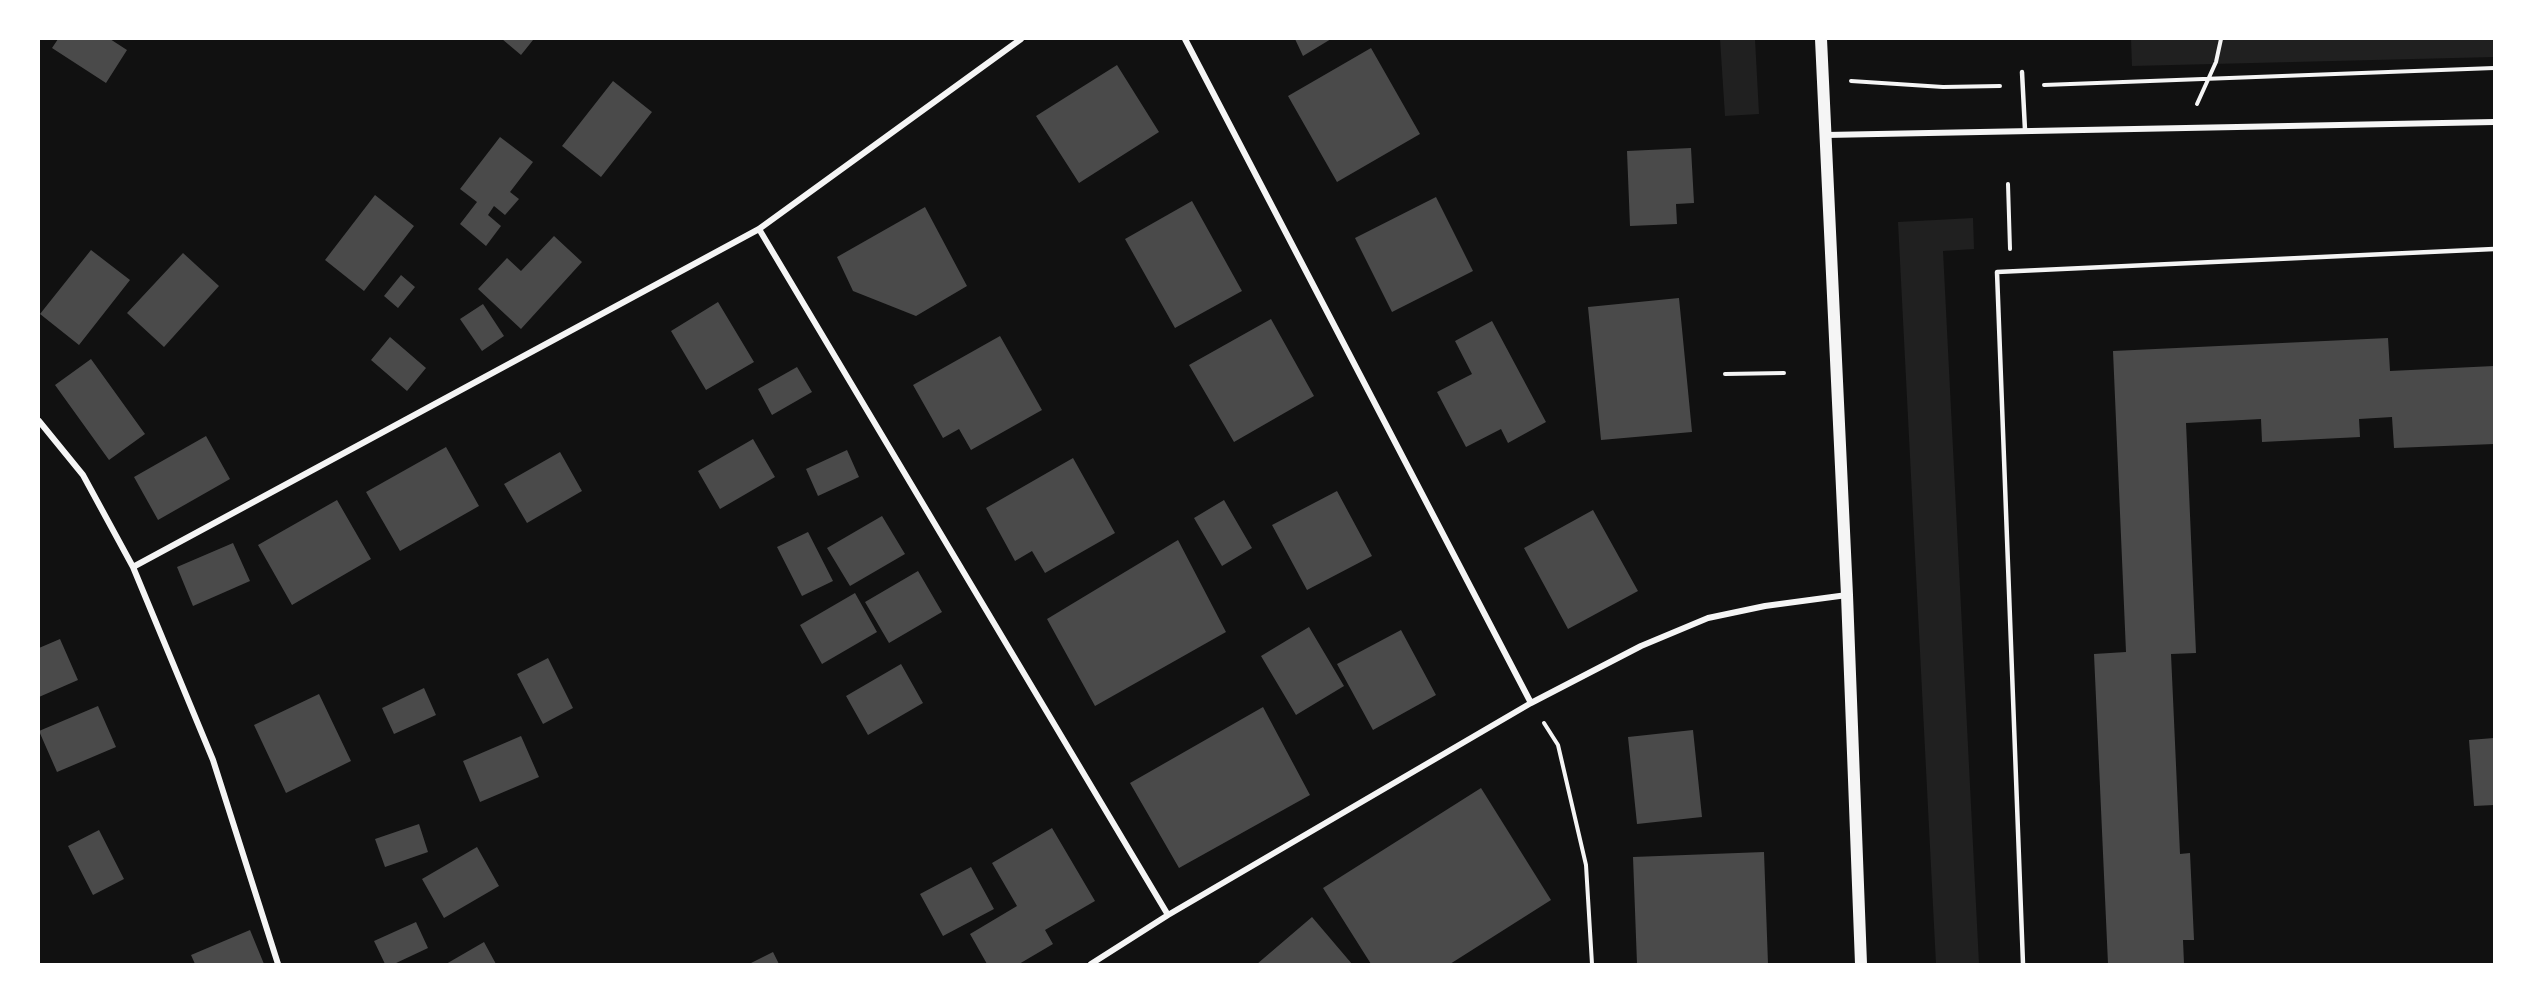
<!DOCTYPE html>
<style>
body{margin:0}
#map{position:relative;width:2533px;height:1003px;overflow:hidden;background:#111;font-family:"Roboto Serif",serif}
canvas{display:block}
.frame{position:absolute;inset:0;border:40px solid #fff;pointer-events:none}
</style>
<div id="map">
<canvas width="2533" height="1003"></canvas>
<div class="frame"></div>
</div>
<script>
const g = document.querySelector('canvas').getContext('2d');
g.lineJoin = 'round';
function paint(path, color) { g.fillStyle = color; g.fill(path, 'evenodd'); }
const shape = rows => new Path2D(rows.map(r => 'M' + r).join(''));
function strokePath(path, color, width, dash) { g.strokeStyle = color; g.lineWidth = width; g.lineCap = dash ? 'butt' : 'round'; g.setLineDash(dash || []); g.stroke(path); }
paint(shape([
 [1720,39,1755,39,1759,114,1725,116],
 [2131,39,2494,39,2494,57,2132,66],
 [1973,218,1974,249,1943,251,1979,964,1936,964,1898,222]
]), '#202020');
paint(shape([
 [58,39,110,39,127,50,106,83,52,48],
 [502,39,531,39,533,40,521,55],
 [1295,39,1331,39,1303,56],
 [1371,48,1420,134,1337,182,1288,96],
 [1117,65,1159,132,1079,183,1036,116],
 [613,81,652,112,601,177,562,146],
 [500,137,533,162,510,192,519,199,505,215,494,206,488,215,501,226,486,246,460,224,477,202,460,189],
 [1691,148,1694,203,1676,204,1677,224,1630,226,1627,151],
 [375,195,414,226,364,291,325,260],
 [1436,197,1473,271,1392,312,1355,238],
 [1192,201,1242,291,1175,328,1125,239],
 [925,207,967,286,916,316,853,291,837,257],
 [554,236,582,262,521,329,478,289,507,258,521,271],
 [91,250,130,280,79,345,40,314],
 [183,253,219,286,164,347,127,313],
 [401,275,415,287,398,308,384,296],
 [1679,298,1692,432,1601,440,1588,307],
 [718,302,754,362,706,390,671,331],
 [483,304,504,336,482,351,460,319],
 [1271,319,1314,396,1234,442,1189,365],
 [1492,321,1546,422,1508,443,1501,429,1466,447,1437,392,1472,374,1455,341],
 [1000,336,1042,410,971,450,959,429,943,438,913,385],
 [390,337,426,368,407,391,371,360],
 [2388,338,2390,371,2494,366,2494,444,2394,448,2392,417,2359,419,2360,437,2262,442,2261,419,2186,423,2196,653,2171,654,2180,854,2190,853,2194,940,2183,940,2184,964,2108,964,2094,654,2126,652,2113,351],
 [91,359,145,434,109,460,55,385],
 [797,367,812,392,772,415,758,389],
 [206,436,230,479,158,520,134,477],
 [753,439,775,477,720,509,698,471],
 [446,447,479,506,400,551,366,492],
 [847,450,859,477,818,496,806,469],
 [560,452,582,491,527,523,504,484],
 [1073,458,1115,533,1045,573,1032,551,1015,561,986,508],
 [1337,491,1372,556,1307,590,1272,525],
 [337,500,371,559,292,605,258,545],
 [1224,500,1252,548,1222,566,1194,518],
 [1593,510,1638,591,1568,629,1524,548],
 [882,516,905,554,850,586,827,548],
 [808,532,833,581,802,596,777,547],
 [1178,540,1226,632,1095,706,1047,619],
 [233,543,250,581,193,606,177,567],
 [918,571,942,612,889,643,865,602],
 [855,593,877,632,822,664,800,625],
 [1309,627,1344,686,1296,715,1261,656],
 [1401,630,1436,695,1373,730,1337,664],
 [60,639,78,680,39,697,39,648],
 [548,658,573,708,543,724,517,674],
 [901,664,923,703,868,735,846,696],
 [424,688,436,715,394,734,382,708],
 [319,694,351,761,286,793,254,725],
 [98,706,116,747,57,772,39,731],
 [1263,707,1310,795,1179,868,1130,783],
 [1693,730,1702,817,1637,824,1628,737],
 [521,736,539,777,480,802,463,761],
 [2494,738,2494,805,2474,806,2469,740],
 [1481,788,1551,900,1450,964,1371,964,1323,888],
 [419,824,428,852,385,867,375,839],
 [1052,828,1095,901,1045,930,1053,944,1019,964,987,964,970,934,1017,906,992,863],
 [99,830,124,879,93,895,68,846],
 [477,847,499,886,444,918,422,879],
 [1764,852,1768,964,1637,964,1633,857],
 [971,867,994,909,943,936,920,894],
 [1312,917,1352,964,1257,964],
 [416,922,428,948,394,964,385,964,374,941],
 [250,930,264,964,195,964,191,955],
 [484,942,496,964,446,964],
 [773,952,779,964,749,964]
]), '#4a4a4a');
strokePath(shape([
 [1851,81,1943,87,2000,86],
 [2044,85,2494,68],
 [2197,104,2216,62,2221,39],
 [2008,184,2010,249],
 [1725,374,1784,373],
 [1544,723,1558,745,1586,865,1592,964]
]), '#f5f5f5', 4);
strokePath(shape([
 [2022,72,2025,130],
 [2023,964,1997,272,2494,249]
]), '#f5f5f5', 4.5);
strokePath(shape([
 [1185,39,1531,703],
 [1826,135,2494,122],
 [759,229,1168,915],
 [39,421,83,475,133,567,213,760,278,964],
 [133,567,759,229,1021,39],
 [1091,964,1168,915,1531,703,1641,646,1708,618,1765,606,1847,595]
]), '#f5f5f5', 6);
strokePath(shape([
 [1821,39,1847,595,1861,964]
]), '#f5f5f5', 12);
</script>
